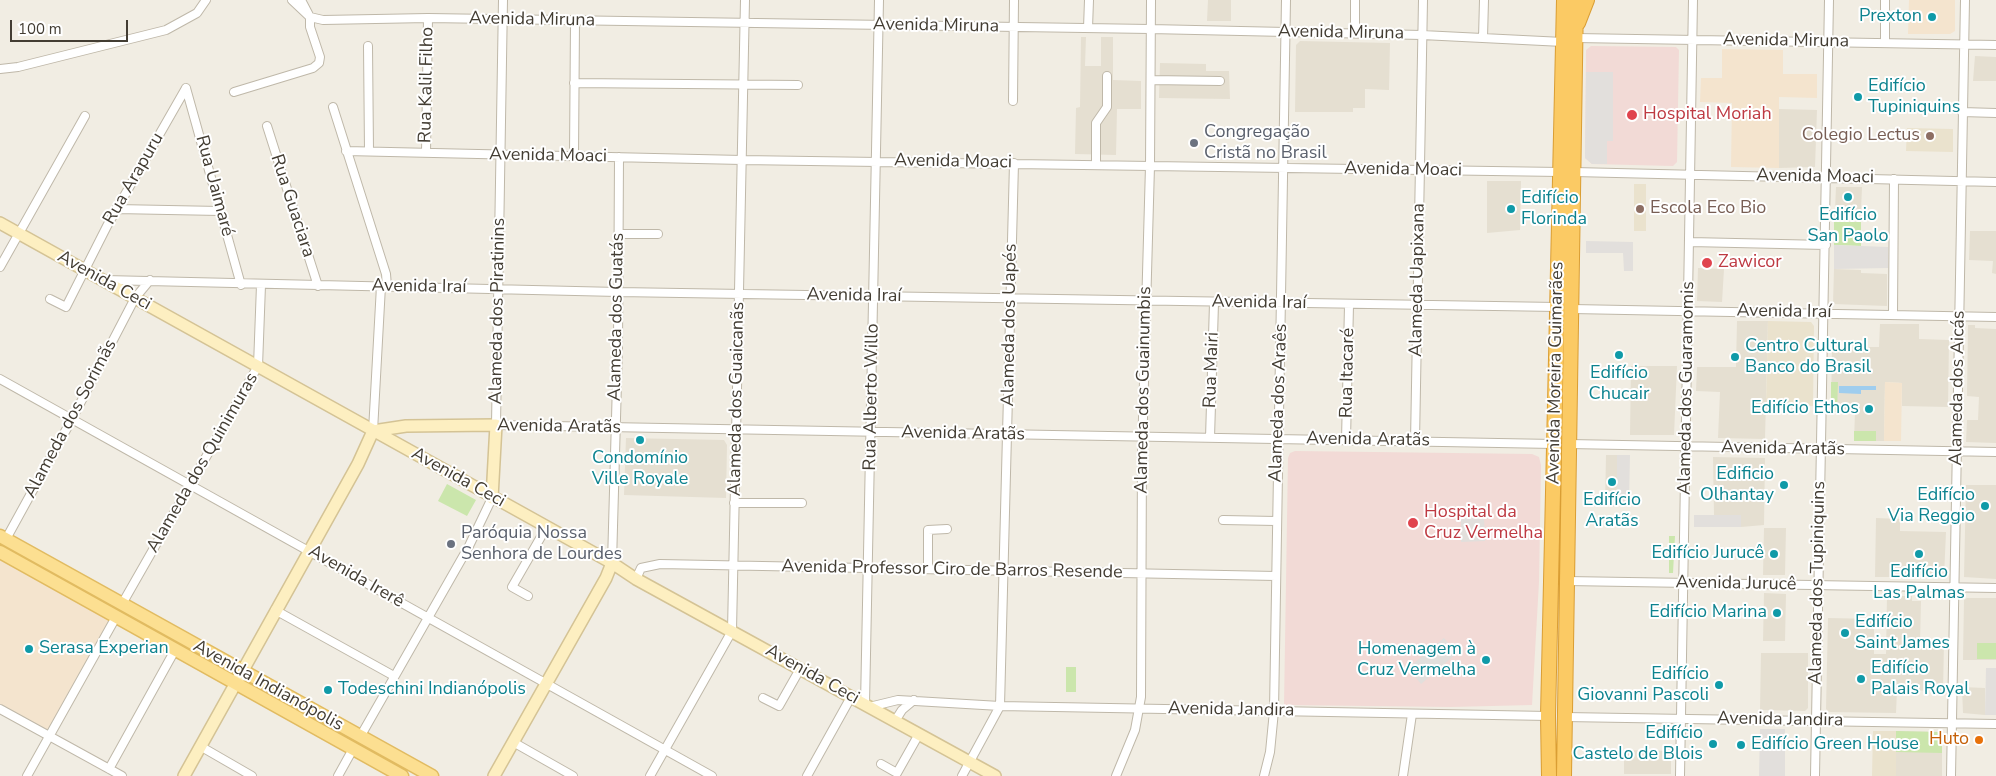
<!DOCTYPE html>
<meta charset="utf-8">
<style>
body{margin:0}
#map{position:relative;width:1996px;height:776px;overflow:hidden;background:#f1ede3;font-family:"Nunito Sans",sans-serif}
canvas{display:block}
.scale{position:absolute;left:10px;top:20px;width:118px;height:22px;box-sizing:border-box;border:2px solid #433d33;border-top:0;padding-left:6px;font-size:15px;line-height:18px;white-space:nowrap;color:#433d33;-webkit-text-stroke:4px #fff;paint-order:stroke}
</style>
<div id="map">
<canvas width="1996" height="776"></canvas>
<div class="scale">100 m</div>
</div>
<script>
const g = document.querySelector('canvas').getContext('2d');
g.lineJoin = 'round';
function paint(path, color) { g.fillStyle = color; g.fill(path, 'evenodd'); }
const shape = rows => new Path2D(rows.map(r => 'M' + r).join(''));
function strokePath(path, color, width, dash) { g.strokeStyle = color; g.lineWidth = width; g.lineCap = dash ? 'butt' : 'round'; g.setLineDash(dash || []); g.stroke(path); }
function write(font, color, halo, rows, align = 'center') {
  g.font = font + ' "Nunito Sans",sans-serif'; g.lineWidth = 4; g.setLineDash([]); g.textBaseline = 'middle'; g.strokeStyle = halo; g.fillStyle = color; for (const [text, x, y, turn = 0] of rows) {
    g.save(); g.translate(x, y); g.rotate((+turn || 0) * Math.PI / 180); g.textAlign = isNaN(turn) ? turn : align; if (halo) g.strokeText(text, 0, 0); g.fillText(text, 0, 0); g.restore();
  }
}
paint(shape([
 [1208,0,1231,0,1231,21,1207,21],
 [1081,37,1086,37,1085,66,1101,66,1101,37,1113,37,1113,80,1141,81,1141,109,1117,109,1116,155,1075,154,1076,108,1080,107],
 [1300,41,1390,43,1389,90,1365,89,1365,108,1353,108,1353,112,1295,112,1296,45],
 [1975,56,1996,57,1996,81,1973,81],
 [1160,63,1206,64,1206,71,1229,71,1230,99,1159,98],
 [1779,109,1817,110,1815,167,1779,168],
 [1487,181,1521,181,1520,230,1487,233],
 [1836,187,1862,187,1861,211,1835,210],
 [1970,231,1996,231,1996,274,1992,273,1993,261,1969,260],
 [1698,268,1724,269,1722,302,1697,301],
 [1834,269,1861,270,1861,273,1887,274,1887,306,1833,304],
 [1737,321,1768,321,1765,439,1718,438,1720,392,1696,391,1697,367,1736,367],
 [1880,324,1919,324,1919,339,1949,340,1948,407,1902,406,1902,383,1885,382,1884,441,1854,441,1855,412,1831,412,1832,347,1879,347],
 [1968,325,1975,325,1975,328,1996,329,1996,443,1966,442,1967,420,1978,420,1979,397,1967,396],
 [1631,366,1677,366,1674,435,1630,435],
 [626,438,724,440,727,445,726,498,624,495],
 [1606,455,1617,455,1617,507,1605,506],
 [1713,457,1765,458,1764,525,1741,527,1741,515,1714,515],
 [1966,485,1996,485,1996,579,1964,577],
 [1876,518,1900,519,1900,531,1946,532,1944,577,1875,577],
 [1764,528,1786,528,1785,575,1763,575],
 [1764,593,1786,594,1785,641,1763,641],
 [1887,596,1912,596,1912,601,1921,601,1920,643,1944,643,1943,691,1897,690,1896,713,1829,712,1826,709,1828,618,1874,619,1874,654,1886,654],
 [1967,598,1996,598,1996,660,1963,660,1964,600],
 [1761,653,1808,653,1808,708,1805,711,1760,710],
 [1962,687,1985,688,1985,715,1963,713],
 [1896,731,1940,732,1942,735,1942,776,1896,776],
 [1624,750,1671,751,1671,774,1624,774]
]), '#e5dfd1');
paint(shape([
 [1909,0,1955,0,1955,31,1950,34,1908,34],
 [1722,49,1783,50,1783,74,1817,74,1817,98,1779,97,1779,168,1731,167,1732,103,1700,102,1701,78,1722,78],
 [1885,382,1902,383,1901,441,1884,441],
 [0,556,112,620,48,732,0,706]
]), '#f4e4ce');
paint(shape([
 [1907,128,1953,129,1953,152,1906,151],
 [1634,184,1646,184,1646,231,1634,231],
 [1768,321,1811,322,1814,326,1813,406,1766,405],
 [1873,731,1896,731,1896,776,1872,776]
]), '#eae2cd');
paint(shape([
 [1591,46,1676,47,1679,50,1677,162,1673,166,1592,164,1585,158,1586,50],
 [1295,451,1532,454,1539,457,1541,465,1539,582,1532,705,1451,707,1284,705,1288,458,1290,453]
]), '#f2dad6');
paint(shape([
 [1834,222,1861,222,1861,246,1834,245],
 [1831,382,1838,382,1837,412,1831,412],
 [1854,431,1876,431,1876,441,1854,441],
 [447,484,476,500,467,516,438,501],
 [1669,536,1675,536,1673,573,1669,573],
 [1977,643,1996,643,1996,659,1977,659],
 [1066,667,1076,667,1076,692,1066,692],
 [1896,731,1940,732,1942,735,1942,753,1896,752]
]), '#cbe6ac');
paint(shape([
 [1586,72,1613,72,1613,141,1607,141,1607,164,1592,164,1585,158],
 [1586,241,1633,242,1633,271,1624,271,1623,253,1586,253],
 [1834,245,1888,247,1888,268,1834,269],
 [1617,455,1630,455,1629,502,1617,502],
 [1694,515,1741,515,1741,527,1694,527],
 [1484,516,1485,541,1461,542,1461,517],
 [1444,638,1457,653,1421,684,1408,668],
 [1986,668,1996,668,1996,715,1985,715],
 [1760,729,1785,729,1785,776,1759,776]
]), '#e2dfdc');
paint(shape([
 [1839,386,1876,386,1876,390,1861,390,1861,394,1839,393]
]), '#9fcdee');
const street = shape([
 [292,0,310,17,323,20,428,18,1150,29,1422,35,1563,42],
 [503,0,496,425,1554,444],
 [1088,28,1089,0],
 [1355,33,1355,0],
 [1483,38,1484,0],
 [1576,38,1996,45],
 [1885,43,1885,0],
 [368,46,369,151],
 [0,69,18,67,166,30,197,13,206,0],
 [1151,80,1220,81],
 [574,83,798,85],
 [186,88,241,285],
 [234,92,313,68,319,63,320,57,310,27,310,17,301,0],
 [1013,101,1014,0],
 [333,107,386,274,387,286],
 [1962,112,1996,113],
 [267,126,318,286],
 [346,151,742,160,1560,172],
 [426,153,428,18],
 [574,156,575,22],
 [1096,165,1096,123,1107,107,1107,76],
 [1574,172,1996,182],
 [116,209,220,211],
 [619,234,658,234],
 [1690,242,1826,245],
 [0,267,85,116],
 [105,280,618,292,1557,307],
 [50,299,66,307,107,226,186,88],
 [1572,309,1996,317],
 [1893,314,1894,179],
 [0,379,712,776],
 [373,431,381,286],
 [1210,438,1214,303],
 [1346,440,1349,305],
 [1415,441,1423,0],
 [1569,444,1996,452],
 [734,503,802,503],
 [1223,520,1276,521],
 [6,539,72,419,135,298,150,280],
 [612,563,618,346,619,157],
 [928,569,928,530,947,529],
 [636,579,641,568,660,564,1276,576],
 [1567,581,1996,588],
 [528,596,512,587,546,528],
 [122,604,258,366,261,285],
 [275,610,394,676],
 [763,698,779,706,800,669],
 [865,705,879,0],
 [869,707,898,700,1000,706,1548,716],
 [0,709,122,776],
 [1565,717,1996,724],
 [895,721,902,710,914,700],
 [360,737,469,546,492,498],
 [513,742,573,776],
 [200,746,252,776],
 [881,764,897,773,919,734],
 [109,769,175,650],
 [27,776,116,617],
 [338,776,353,749],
 [650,776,732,631,745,0],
 [807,776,851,697],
 [962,776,1000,706,1014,163],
 [1116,776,1135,730,1141,697,1142,453,1150,166,1151,0],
 [1264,776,1270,752,1274,711,1286,0],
 [1403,776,1412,714],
 [1680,776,1693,0],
 [1815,776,1829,0],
 [1951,776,1965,0]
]);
const secondary = shape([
 [0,223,612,563,636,579,995,776],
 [373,431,406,426,496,425,492,498],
 [184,776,358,464,373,431],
 [494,776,606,578,612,563]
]);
const primary = shape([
 [0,536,432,776],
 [0,552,402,776]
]);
const highway = shape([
 [1578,23,1587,0],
 [1549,776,1548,716,1564,0],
 [1564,776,1576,0]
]);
strokePath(street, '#bfb8a9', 10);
strokePath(secondary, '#d4c395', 14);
strokePath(primary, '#e1bb61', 15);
strokePath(highway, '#da9e34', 16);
strokePath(street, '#fff', 8);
strokePath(secondary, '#fdefc1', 11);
strokePath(primary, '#fcdf91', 12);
strokePath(highway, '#fbca64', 14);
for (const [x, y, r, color] of [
 [1932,17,5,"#0f9aa8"],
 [1858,97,5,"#0f9aa8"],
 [1632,115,6,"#e0444e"],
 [1930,136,5,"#8d6e63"],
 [1194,143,5,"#6b7280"],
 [1848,197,5,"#0f9aa8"],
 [1511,209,5,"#0f9aa8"],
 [1640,209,5,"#8d6e63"],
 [1707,263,6,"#e0444e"],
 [1619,355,5,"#0f9aa8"],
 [1735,357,5,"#0f9aa8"],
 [1869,409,5,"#0f9aa8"],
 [640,440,5,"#0f9aa8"],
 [1612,482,5,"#0f9aa8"],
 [1784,485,5,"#0f9aa8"],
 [1985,506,5,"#0f9aa8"],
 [1413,523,6,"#e0444e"],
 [451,544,5,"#6b7280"],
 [1774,554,5,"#0f9aa8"],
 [1919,554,5,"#0f9aa8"],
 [1777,613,5,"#0f9aa8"],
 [1845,633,5,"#0f9aa8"],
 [29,649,5,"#0f9aa8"],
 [1486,660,5,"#0f9aa8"],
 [1861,679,5,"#0f9aa8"],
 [1719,685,5,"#0f9aa8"],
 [328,690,5,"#0f9aa8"],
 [1979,740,5,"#e8710a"],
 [1713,744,5,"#0f9aa8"],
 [1741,745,5,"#0f9aa8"]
]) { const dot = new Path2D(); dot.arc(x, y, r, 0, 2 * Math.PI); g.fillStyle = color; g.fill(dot); strokePath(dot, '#fff', 2); }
write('18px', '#0d838f', '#fff', [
 ["Prexton",1922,17],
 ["Edifício",1868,87,"left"],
 ["Tupiniquins",1868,108,"left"],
 ["Edifício",1521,199,"left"],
 ["Florinda",1521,220,"left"],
 ["Edifício",1848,216,"center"],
 ["San Paolo",1848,237,"center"],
 ["Centro Cultural",1745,347,"left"],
 ["Banco do Brasil",1745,368,"left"],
 ["Edifício",1619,374,"center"],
 ["Chucair",1619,395,"center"],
 ["Edifício Ethos",1859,409],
 ["Condomínio",640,459,"center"],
 ["Ville Royale",640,480,"center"],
 ["Edificio",1774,475],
 ["Olhantay",1774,496],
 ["Edifício",1975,496],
 ["Via Reggio",1975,517],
 ["Edifício",1612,501,"center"],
 ["Aratãs",1612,522,"center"],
 ["Edifício Jurucê",1764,554],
 ["Edifício",1919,573,"center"],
 ["Las Palmas",1919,594,"center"],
 ["Edifício Marina",1767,613],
 ["Edifício",1855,623,"left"],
 ["Saint James",1855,644,"left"],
 ["Serasa Experian",39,649,"left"],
 ["Homenagem à",1476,650],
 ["Cruz Vermelha",1476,671],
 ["Edifício",1871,669,"left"],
 ["Palais Royal",1871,690,"left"],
 ["Edifício",1709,675],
 ["Giovanni Pascoli",1709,696],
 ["Todeschini Indianópolis",338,690,"left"],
 ["Edifício",1703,734],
 ["Castelo de Blois",1703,755],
 ["Edifício Green House",1751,745,"left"]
], 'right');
write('18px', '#433d33', '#fff', [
 ["Avenida Miruna",532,20,1],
 ["Avenida Miruna",936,26,1],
 ["Avenida Miruna",1341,33,1],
 ["Avenida Miruna",1786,41,1],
 ["Rua Kalil Filho",427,85,-89],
 ["Avenida Moaci",548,156,1],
 ["Avenida Moaci",953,162,1],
 ["Avenida Moaci",1403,170,1],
 ["Avenida Moaci",1815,177,1],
 ["Rua Arapuru",134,179,-60],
 ["Rua Uaimaré",214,186,75],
 ["Rua Guaciara",292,206,72],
 ["Alameda Uapixana",1418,280,-89],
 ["Avenida Ceci",104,281,29],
 ["Avenida Iraí",419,287,1],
 ["Avenida Iraí",854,296,1],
 ["Avenida Iraí",1259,303,1],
 ["Alameda dos Piratinins",498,311,-89],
 ["Avenida Iraí",1784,312,1],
 ["Alameda dos Guatás",617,317,-89],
 ["Alameda dos Uapés",1010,325,-89],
 ["Rua Mairi",1212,370,-88],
 ["Rua Itacaré",1348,373,-89],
 ["Avenida Moreira Guimarães",1556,373,-89],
 ["Alameda dos Guaramomis",1687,388,-89],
 ["Alameda dos Aicás",1958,388,-89],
 ["Alameda dos Guainumbis",1144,390,-89],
 ["Rua Alberto Willo",872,397,-89],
 ["Alameda dos Guaicanãs",737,399,-89],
 ["Alameda dos Araês",1279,403,-88],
 ["Alameda dos Sorimãs",71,419,-62],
 ["Avenida Aratãs",559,427,1],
 ["Avenida Aratãs",963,434,1],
 ["Avenida Aratãs",1368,440,1],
 ["Avenida Aratãs",1783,449,1],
 ["Alameda dos Quinimuras",203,463,-60],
 ["Avenida Ceci",458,478,29],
 ["Avenida Professor Ciro de Barros Resende",952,570,1],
 ["Avenida Irerê",356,577,30],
 ["Alameda dos Tupiniquins",1818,583,-89],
 ["Avenida Jurucê",1736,584,1],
 ["Avenida Ceci",812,675,29],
 ["Avenida Indianópolis",268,686,29],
 ["Avenida Jandira",1231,710,1],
 ["Avenida Jandira",1780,720,1]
]);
write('18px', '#be3a42', '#fff', [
 ["Hospital Moriah",1643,115],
 ["Zawicor",1718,263],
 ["Hospital da",1424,513],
 ["Cruz Vermelha",1424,534]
], 'left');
write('18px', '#5b616d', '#fff', [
 ["Congregação",1204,133],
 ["Cristã no Brasil",1204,154],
 ["Paróquia Nossa",461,534],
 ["Senhora de Lourdes",461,555]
], 'left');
write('18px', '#785e54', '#fff', [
 ["Colegio Lectus",1920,136],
 ["Escola Eco Bio",1650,209,"left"]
], 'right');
write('18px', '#c56008', '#fff', [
 ["Huto",1969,740]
], 'right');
</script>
